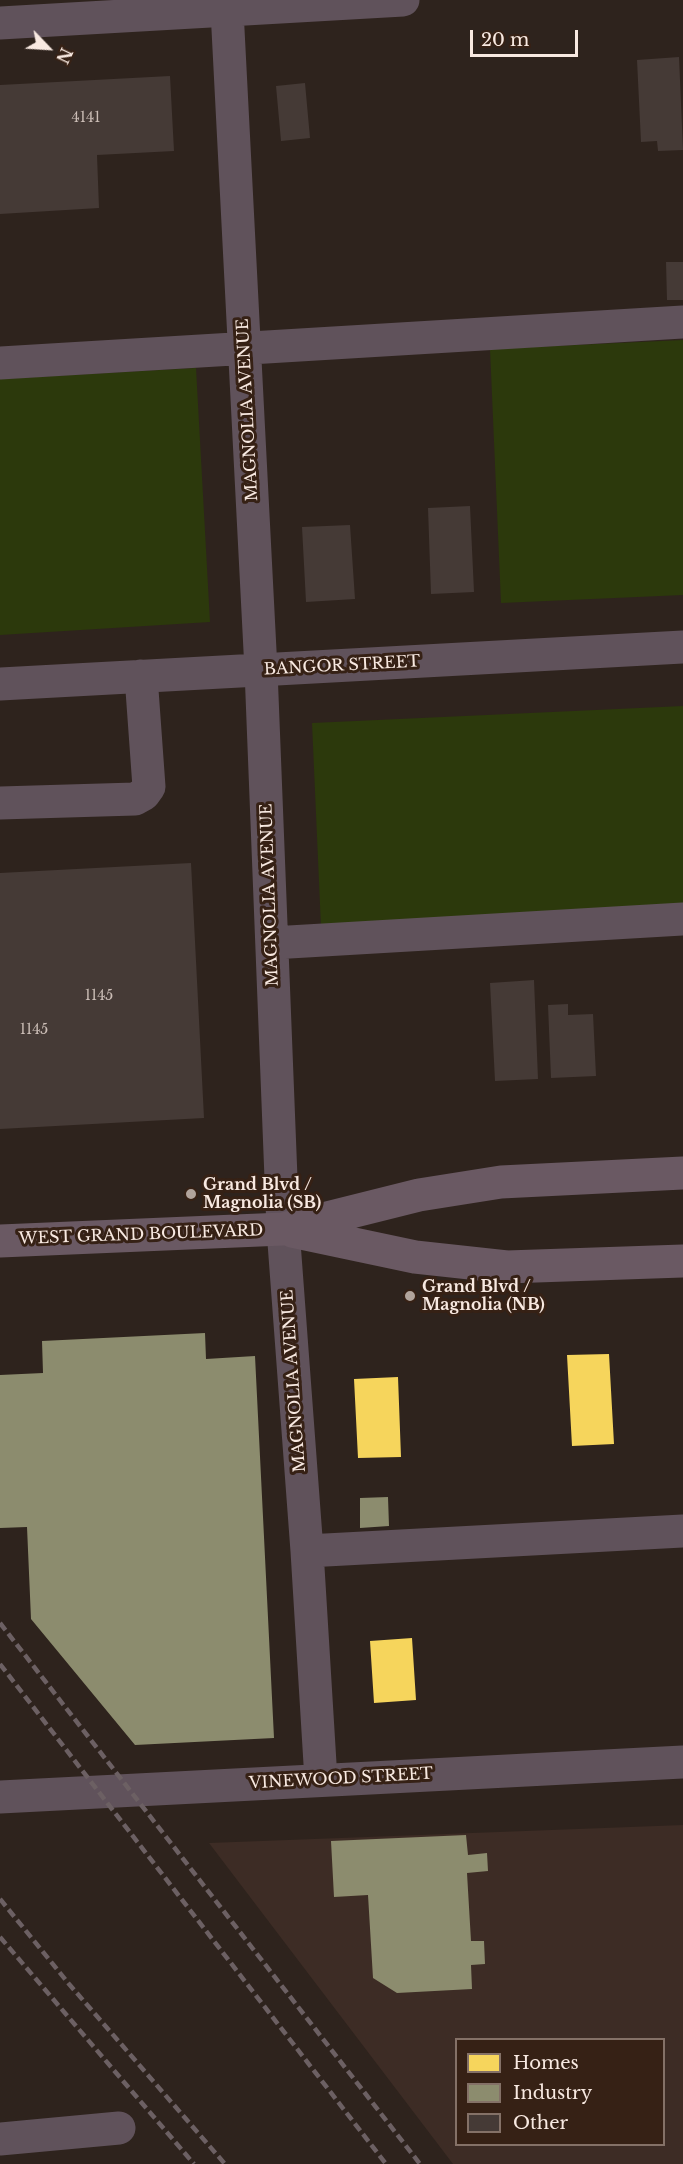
<!DOCTYPE html>
<style>
body{margin:0}
#map{position:relative;width:683px;height:2164px;overflow:hidden;background:#2e231d;font-family:"Libre Baskerville",serif}
canvas{display:block}
.legend{position:absolute;left:455px;top:2038px;width:210px;height:108px;box-sizing:border-box;background:#362115;border:2px solid #847167;margin:0;padding:8px 10px;list-style:none;font-size:18px;color:#f8e9e1}
.legend li{display:flex;align-items:center;gap:12px;height:30px}
.legend b{width:30px;border:2px solid #847167}
.north{position:absolute;left:18px;top:18px;width:60px;height:60px;-webkit-text-stroke:4px #362115;paint-order:stroke;rotate:115deg;font-size:16px;font-weight:700;line-height:24px;text-align:center;color:#f8e9e1}
.north::after{content:'';display:block;margin:auto;width:21px;height:27px;background:#f8e9e1;clip-path:polygon(50% 0,100% 100%,50% 72%,0 100%)}
.scale{position:absolute;left:470px;top:30px;width:108px;height:27px;box-sizing:border-box;border:3px solid #f8e9e1;border-top:0;padding-left:8px;font-size:18px;line-height:21px;white-space:nowrap;color:#f8e9e1;-webkit-text-stroke:4px #362115;paint-order:stroke}
</style>
<div id="map">
<canvas width="683" height="2164"></canvas>
<ul class="legend">
<li><b style="height:16px;background:#f6d55c"></b>Homes</li>
<li><b style="height:16px;background:#8c8c6e"></b>Industry</li>
<li><b style="height:16px;background:#453a36"></b>Other</li>
</ul>
<div class="north">N</div>
<div class="scale">20 m</div>
</div>
<script>
const g = document.querySelector('canvas').getContext('2d');
g.lineJoin = 'round';
function paint(path, color) { g.fillStyle = color; g.fill(path, 'evenodd'); }
const shape = rows => new Path2D(rows.map(r => 'M' + r).join(''));
function strokePath(path, color, width, dash) { g.strokeStyle = color; g.lineWidth = width; g.lineCap = dash ? 'butt' : 'round'; g.setLineDash(dash || []); g.stroke(path); }
function write(font, color, halo, rows, align = 'center') {
  g.font = font + ' "Libre Baskerville",serif'; g.lineWidth = 6; g.setLineDash([]); g.textBaseline = 'middle'; g.strokeStyle = halo; g.fillStyle = color; for (const [text, x, y, turn = 0] of rows) {
    g.save(); g.translate(x, y); g.rotate((+turn || 0) * Math.PI / 180); g.textAlign = isNaN(turn) ? turn : align; if (halo) g.strokeText(text, 0, 0); g.fillText(text, 0, 0); g.restore();
  }
}
paint(shape([
 [683,1825,683,2164,453,2164,209,1843],
 [456,2040,664,2040,664,2144,456,2144]
]), '#3d2c25');
paint(shape([
 [683,340,683,595,501,603,490,349],
 [196,368,210,622,0,635,0,379],
 [683,706,683,906,321,927,312,723]
]), '#2c390c');
paint(shape([
 [609,1354,614,1444,572,1446,567,1355],
 [398,1377,401,1457,358,1458,354,1379],
 [412,1638,416,1700,374,1703,370,1641]
]), '#f6d55c');
paint(shape([
 [205,1333,206,1359,255,1356,274,1738,135,1745,31,1619,27,1527,0,1528,0,1375,43,1373,42,1341],
 [388,1497,389,1526,360,1528,360,1498],
 [466,1835,468,1855,487,1853,488,1871,467,1873,471,1941,484,1941,485,1964,471,1965,472,1989,397,1993,373,1978,368,1895,334,1897,331,1841]
]), '#8c8c6e');
paint(shape([
 [679,57,683,150,658,151,657,141,641,142,637,60],
 [170,76,174,151,97,155,99,208,0,214,0,85],
 [305,83,310,138,281,141,276,86],
 [666,262,683,262,683,300,667,300],
 [470,506,474,592,431,594,428,508],
 [350,525,355,599,306,602,302,527],
 [191,863,204,1118,0,1129,0,873],
 [534,980,538,1079,495,1081,490,983],
 [568,1004,568,1015,593,1014,596,1076,551,1078,548,1005]
]), '#453a36');
strokePath(shape([
 [227,10,261,670,283,1229,307,1551,321,1780],
 [0,23,403,0],
 [0,363,683,322],
 [0,684,683,647],
 [0,803,135,799,144,794,149,787,141,676],
 [272,943,683,919],
 [307,1551,683,1531],
 [0,1797,683,1762],
 [0,2139,119,2128]
]), '#60525b', 33);
strokePath(shape([
 [292,1231,415,1257,507,1267,683,1261],
 [0,1241,283,1229,419,1195,501,1182,683,1173]
]), '#6a5963', 33);
strokePath(shape([
 [0,1623,420,2164],
 [0,1664,386,2164],
 [0,1899,69,1984,225,2164],
 [0,1937,194,2164]
]), '#6c6063', 4.5, [9, 4.5]);
for (const [x, y, r, color] of [
 [191,1194,6,"#b1a49c"],
 [410,1296,6,"#b1a49c"]
]) { const dot = new Path2D(); dot.arc(x, y, r, 0, 2 * Math.PI); g.fillStyle = color; g.fill(dot); strokePath(dot, '#362115', 2); }
write('14px', '#cbbdb6', null, [
 ["4141",86,118],
 ["1145",99,996],
 ["1145",34,1030]
]);
write('16px', '#f8e9e1', '#362115', [
 ["MAGNOLIA AVENUE",248,410,-93],
 ["BANGOR STREET",342,666,-3],
 ["MAGNOLIA AVENUE",270,895,-92],
 ["WEST GRAND BOULEVARD",141,1235,-2],
 ["MAGNOLIA AVENUE",294,1381,-94],
 ["VINEWOOD STREET",341,1779,-3]
]);
write('bold 16px', '#f8e9e1', '#362115', [
 ["Grand Blvd /",203,1185],
 ["Magnolia (SB)",203,1203],
 ["Grand Blvd /",422,1287],
 ["Magnolia (NB)",422,1305]
], 'left');
</script>
